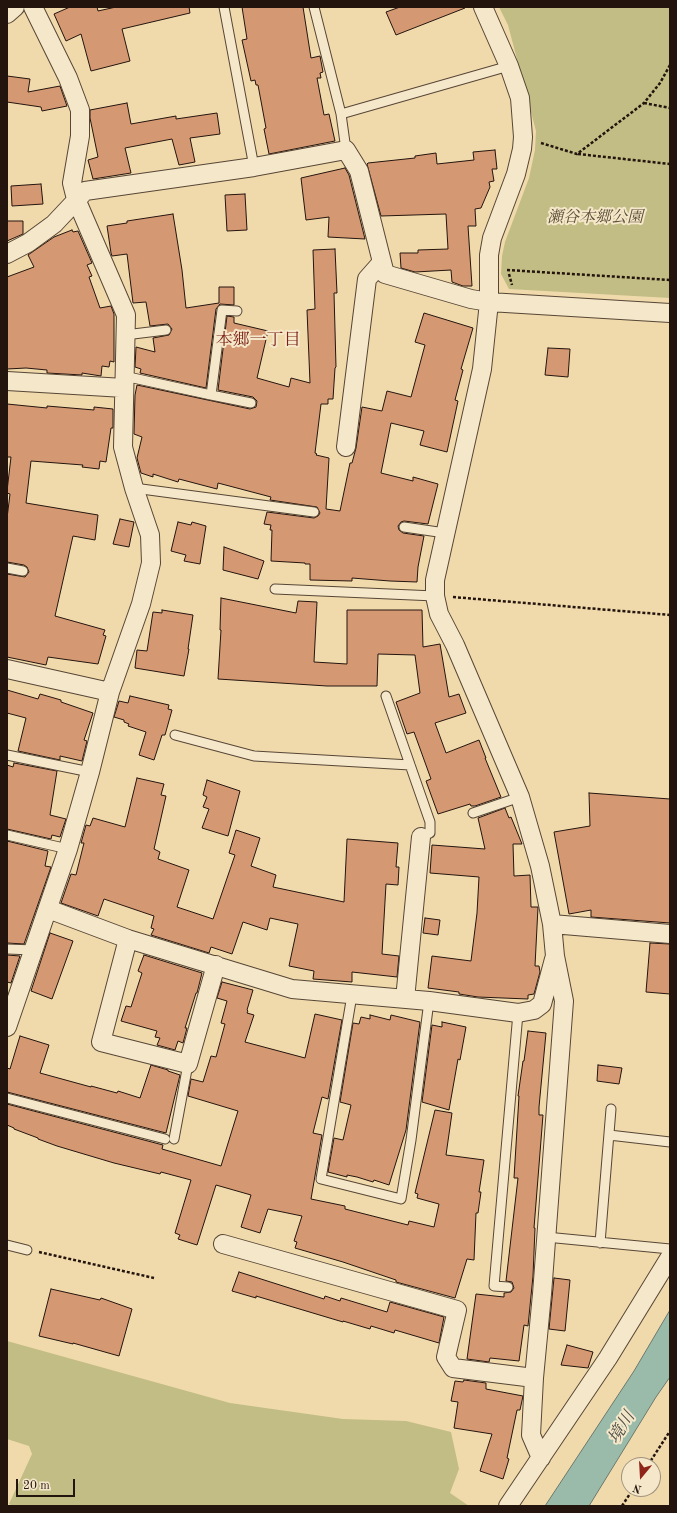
<!DOCTYPE html>
<meta charset="utf-8">
<style>
body{margin:0}
#map{position:relative;width:677px;height:1513px;overflow:hidden;background:#f0daac;font-family:"Old Standard TT",serif}
canvas{display:block}
.frame{position:absolute;inset:0;border:8px solid #24140e;pointer-events:none}
.north{position:absolute;left:621px;top:1457px;width:40px;height:40px;box-sizing:border-box;background:#f5e7c9;border:1px solid #a1937e;border-radius:50%;rotate:198deg;font-size:11px;font-weight:700;line-height:16px;text-align:center;color:#24140e}
.north::after{content:'';display:block;margin:auto;width:14px;height:18px;background:#8f2418;clip-path:polygon(50% 0,100% 100%,50% 72%,0 100%)}
.scale{position:absolute;left:16px;top:1479px;width:59px;height:18px;box-sizing:border-box;border:2px solid #24140e;border-top:0;padding-left:5px;font-size:12px;line-height:14px;white-space:nowrap;color:#24140e;-webkit-text-stroke:3px #f5e7c9;paint-order:stroke}
</style>
<div id="map">
<canvas width="677" height="1513"></canvas>
<div class="frame"></div>
<div class="north">N</div>
<div class="scale">20 m</div>
</div>
<script>
const g = document.querySelector('canvas').getContext('2d');
g.lineJoin = 'round';
function paint(path, color) { g.fillStyle = color; g.fill(path, 'evenodd'); }
const shape = rows => new Path2D(rows.map(r => 'M' + r).join(''));
function strokePath(path, color, width, dash) { g.strokeStyle = color; g.lineWidth = width; g.lineCap = dash ? 'butt' : 'round'; g.setLineDash(dash || []); g.stroke(path); }
function write(font, color, halo, rows, align = 'center') {
  g.font = font + ' "Old Standard TT","Noto Serif JP",serif'; g.lineWidth = 4; g.setLineDash([]); g.textBaseline = 'middle'; g.strokeStyle = halo; g.fillStyle = color; for (const [text, x, y, turn = 0] of rows) {
    g.save(); g.translate(x, y); g.rotate((+turn || 0) * Math.PI / 180); g.textAlign = isNaN(turn) ? turn : align; if (halo) g.strokeText(text, 0, 0); g.fillText(text, 0, 0); g.restore();
  }
}
paint(shape([
 [499,7,670,7,670,298,509,289,501,274,502,256,505,242,529,178,535,150,536,131,508,25],
 [7,1341,230,1403,343,1419,406,1421,451,1432,459,1469,450,1493,469,1506,13,1506,9,1504,32,1454,29,1446,7,1439]
]), '#c1bd84');
const water = shape([
 [670,1310,670,1377,656,1397,589,1506,545,1506,634,1371,670,1310]
]);
paint(water, '#9abbaa');
strokePath(water, '#6b786c', 1);
const building = shape([
 [70,7,97,7,98,11,116,7,189,7,190,13,122,29,130,61,91,71,81,34,66,41,54,14,70,7],
 [242,7,303,7,311,58,320,56,323,72,320,73,321,78,317,78,324,115,329,114,335,141,269,154,264,129,266,128,258,85,256,85,255,80,251,81,242,40,247,39,242,7],
 [400,7,465,7,465,8,396,35,386,12,400,7],
 [7,76,30,79,28,92,60,86,67,106,42,111,41,107,7,102,7,76],
 [127,103,131,124,176,116,176,119,217,113,220,134,190,138,195,162,179,165,172,139,125,148,131,173,93,179,88,160,98,157,90,118,90,110,127,103],
 [495,150,497,169,492,169,494,181,489,182,490,187,481,208,475,209,476,226,468,226,472,286,463,286,452,282,451,270,415,272,401,268,400,253,418,253,418,250,448,249,446,214,381,216,367,164,368,163,415,158,415,156,436,153,437,164,474,160,473,152,495,150],
 [345,168,349,175,365,239,328,237,329,217,306,220,301,178,345,168],
 [41,184,43,204,12,206,11,186,41,184],
 [245,194,247,230,227,231,225,195,245,194],
 [173,214,182,270,186,308,219,303,219,287,234,287,234,305,220,304,216,309,206,388,140,373,141,369,135,367,136,347,155,352,153,338,169,335,172,329,168,324,150,326,146,302,133,303,127,254,112,256,111,253,107,226,127,223,127,221,173,214],
 [7,221,23,221,23,234,7,241,7,221],
 [72,230,73,232,78,231,92,263,87,265,92,276,89,277,100,308,111,306,114,314,114,362,110,361,109,367,102,366,101,376,82,373,82,375,47,373,47,370,26,368,7,369,7,277,34,267,28,255,54,237,72,230],
 [335,249,337,293,334,293,336,367,335,368,333,399,328,399,328,404,321,404,315,453,317,454,316,455,329,458,326,509,340,511,350,463,352,463,356,448,362,407,382,411,387,391,411,397,425,345,415,342,424,313,473,328,461,369,463,370,455,400,458,401,447,452,420,445,424,431,391,423,381,473,413,481,413,477,438,484,428,524,404,521,401,522,398,526,399,530,403,533,424,536,418,567,417,582,390,581,352,578,352,581,310,580,310,564,305,564,305,563,271,561,272,530,270,530,271,525,264,524,267,512,314,518,318,516,320,513,317,507,270,500,271,497,218,483,217,489,179,479,178,482,153,474,153,477,141,473,137,458,142,437,134,434,135,395,137,385,250,409,256,407,257,401,253,397,218,390,227,316,234,317,234,323,268,331,257,378,289,387,291,378,310,383,307,310,315,309,313,250,335,249],
 [548,348,570,349,568,377,545,375,548,348],
 [7,404,47,408,47,406,94,410,94,407,113,409,113,428,111,428,106,462,100,461,99,469,82,467,83,465,31,461,26,503,98,515,95,540,73,536,55,616,105,630,103,635,106,636,98,664,48,657,46,665,7,657,7,574,25,577,29,572,27,567,24,565,7,562,7,518,10,494,7,493,7,491,11,457,7,457,7,404],
 [120,519,134,522,129,547,113,544,120,519],
 [178,522,191,525,192,522,206,526,200,564,184,561,186,555,171,551,178,522],
 [224,547,264,561,258,579,223,570,224,547],
 [221,598,296,613,298,601,317,602,314,662,347,664,347,610,422,610,423,647,440,644,449,697,459,694,466,713,435,723,446,753,479,740,486,758,485,758,501,797,475,806,471,806,470,804,438,814,426,781,431,779,414,732,407,734,396,702,420,693,415,655,378,654,377,686,327,686,218,679,221,630,220,630,221,598],
 [162,610,193,615,188,649,189,649,184,676,135,668,137,650,147,651,153,612,162,613,162,610],
 [7,690,38,699,40,694,61,700,61,702,93,713,84,740,87,741,82,761,60,756,60,760,18,751,26,718,7,713,7,690],
 [130,696,169,705,168,709,172,710,165,735,162,735,154,760,139,755,146,732,128,726,129,724,124,722,124,720,114,717,119,701,128,703,130,696],
 [14,763,57,771,50,815,66,819,60,837,52,835,51,839,7,829,7,765,13,767,14,763],
 [137,778,164,784,161,795,166,796,154,849,160,852,158,859,189,870,177,907,213,919,235,855,229,853,236,830,260,838,251,866,276,875,273,887,344,902,347,839,398,843,396,867,399,867,398,885,386,884,382,954,399,956,397,977,352,972,352,982,313,979,314,971,289,966,298,924,270,918,267,930,243,922,232,954,211,947,209,953,151,935,154,929,151,928,154,916,104,899,98,916,61,903,71,874,76,875,84,843,81,843,86,825,90,826,93,818,125,827,137,778],
 [207,780,240,791,228,836,202,828,209,809,203,807,207,797,203,795,207,780],
 [589,793,670,799,670,923,591,917,591,910,569,914,554,832,590,826,589,793],
 [505,808,509,818,511,817,522,844,513,844,514,876,530,875,531,907,538,907,535,966,539,966,540,972,534,994,528,995,528,999,478,997,459,994,459,992,428,988,432,956,471,961,477,913,479,877,430,873,432,845,485,849,478,818,505,808],
 [7,841,48,851,45,866,51,867,24,944,7,943,7,841],
 [425,918,440,920,438,935,423,933,425,918],
 [50,933,73,941,52,999,31,991,50,933],
 [650,943,670,944,670,994,646,992,650,943],
 [7,955,20,956,11,983,7,982,7,955],
 [144,955,202,973,197,993,196,993,185,1028,187,1028,183,1043,178,1041,175,1050,157,1045,160,1038,155,1037,157,1031,121,1021,126,1006,131,1007,142,973,138,971,144,955],
 [222,982,253,990,247,1010,248,1011,247,1013,254,1015,245,1042,305,1058,315,1014,342,1020,328,1099,322,1097,313,1133,322,1135,311,1199,345,1206,345,1209,408,1225,409,1221,434,1227,439,1204,417,1198,418,1194,415,1193,435,1110,452,1113,446,1155,484,1160,479,1192,481,1192,478,1213,476,1213,474,1260,467,1259,455,1298,396,1282,396,1280,343,1262,295,1248,297,1242,294,1241,302,1216,268,1209,260,1233,241,1227,251,1195,216,1185,197,1245,178,1239,180,1235,175,1233,191,1180,161,1172,160,1174,114,1163,57,1146,38,1139,38,1138,14,1129,14,1128,7,1125,7,1104,163,1145,162,1149,221,1166,238,1111,188,1096,191,1079,203,1082,211,1056,216,1057,225,1024,221,1023,227,1001,217,998,222,982],
 [370,1015,390,1020,391,1015,420,1022,406,1130,389,1185,374,1180,373,1182,357,1177,347,1175,347,1177,328,1172,334,1138,343,1140,351,1105,340,1102,353,1023,359,1024,361,1017,370,1019,370,1015],
 [442,1022,466,1027,460,1060,458,1059,449,1110,422,1102,432,1025,442,1027,442,1022],
 [528,1031,546,1033,539,1107,539,1115,543,1115,534,1228,535,1228,533,1276,528,1326,524,1325,519,1361,490,1358,489,1362,467,1359,476,1294,504,1297,504,1293,511,1292,514,1288,512,1282,506,1281,518,1178,514,1178,519,1096,518,1096,523,1061,524,1061,528,1031],
 [20,1036,49,1045,40,1073,91,1087,91,1086,117,1093,118,1091,140,1098,151,1065,168,1070,168,1071,180,1075,166,1133,7,1092,7,1068,10,1069,20,1036],
 [598,1065,622,1068,619,1084,597,1081,598,1065],
 [239,1272,324,1299,325,1296,340,1301,341,1298,387,1312,390,1302,444,1317,439,1343,395,1330,394,1333,371,1326,370,1329,343,1321,343,1322,256,1296,256,1298,232,1291,239,1272],
 [554,1278,570,1280,565,1331,549,1329,554,1278],
 [51,1289,100,1300,101,1298,132,1309,119,1356,73,1343,73,1344,39,1336,51,1289],
 [567,1345,593,1352,588,1368,561,1365,567,1345],
 [464,1380,486,1383,486,1389,523,1396,520,1410,517,1410,507,1458,509,1459,503,1479,480,1471,492,1434,454,1428,458,1402,451,1401,455,1381,463,1382,464,1380]
]);
paint(building, '#d49972');
strokePath(building, '#24140e', 1);
const service = shape([
 [224,7,254,167],
 [314,7,341,114,346,150],
 [341,114,509,66],
 [125,335,166,330],
 [124,376,211,395,222,310,237,311],
 [211,395,251,403],
 [134,488,314,512],
 [404,527,445,533],
 [7,568,23,571],
 [275,589,435,596],
 [386,696,430,822,430,833,421,837],
 [175,735,254,756,410,765],
 [7,755,90,772],
 [473,813,520,797],
 [7,835,68,849],
 [7,949,34,950],
 [352,995,321,1179,401,1199,411,1140,429,1001],
 [7,1098,165,1139],
 [609,1135,670,1142],
 [174,1139,188,1064],
 [546,1237,670,1249],
 [600,1243,611,1109],
 [7,1245,27,1250],
 [508,1287,494,1286,518,1013]
]);
const minor = shape([
 [483,7,509,66,520,98,523,137,522,149,516,174,492,238,489,255,489,302,670,313],
 [7,14,15,7],
 [7,254,28,243,54,224,85,191,254,167,346,150,359,171,385,274,471,299,489,302,482,369,435,580,435,596,439,614,455,645,520,797,540,866,552,924,555,956,564,1001,542,1294,534,1378,531,1435,541,1458],
 [7,381,124,388],
 [346,447,367,279,382,262],
 [7,669,110,692],
 [48,909,128,939,292,989,429,1001,518,1013,534,1010,542,1004,554,959],
 [552,924,670,934],
 [128,939,101,1042,188,1064,216,965],
 [405,999,421,837],
 [7,1027,68,849,90,772,110,692,141,604,151,563,150,535,134,488,123,447,126,315,76,199,72,183,80,136,80,110,68,78,33,7],
 [223,1244,457,1310,446,1357,453,1368,534,1378],
 [508,1506,608,1358,670,1257]
]);
strokePath(service, '#574636', 11);
strokePath(minor, '#574636', 20);
strokePath(shape([
 [644,103,670,108],
 [541,143,577,154,644,103,660,83,670,65],
 [578,154,670,164],
 [507,270,670,280],
 [509,274,512,285],
 [453,597,670,615],
 [39,1252,154,1278],
 [648,1465,670,1431],
 [622,1506,633,1489]
]), '#24140e', 2.5, [3, 2]);
strokePath(service, '#f5e7c9', 9);
strokePath(minor, '#f5e7c9', 18);
write('italic 16px', '#5b4f37', '#f5e7c9', [
 ["瀬谷本郷公園",595,218]
]);
write('17px', '#7a1f14', '#f5e7c9', [
 ["本郷一丁目",258,341]
]);
write('italic 17px', '#4d4e45', '#f5e7c9', [
 ["境川",622,1428,-58]
]);
</script>
